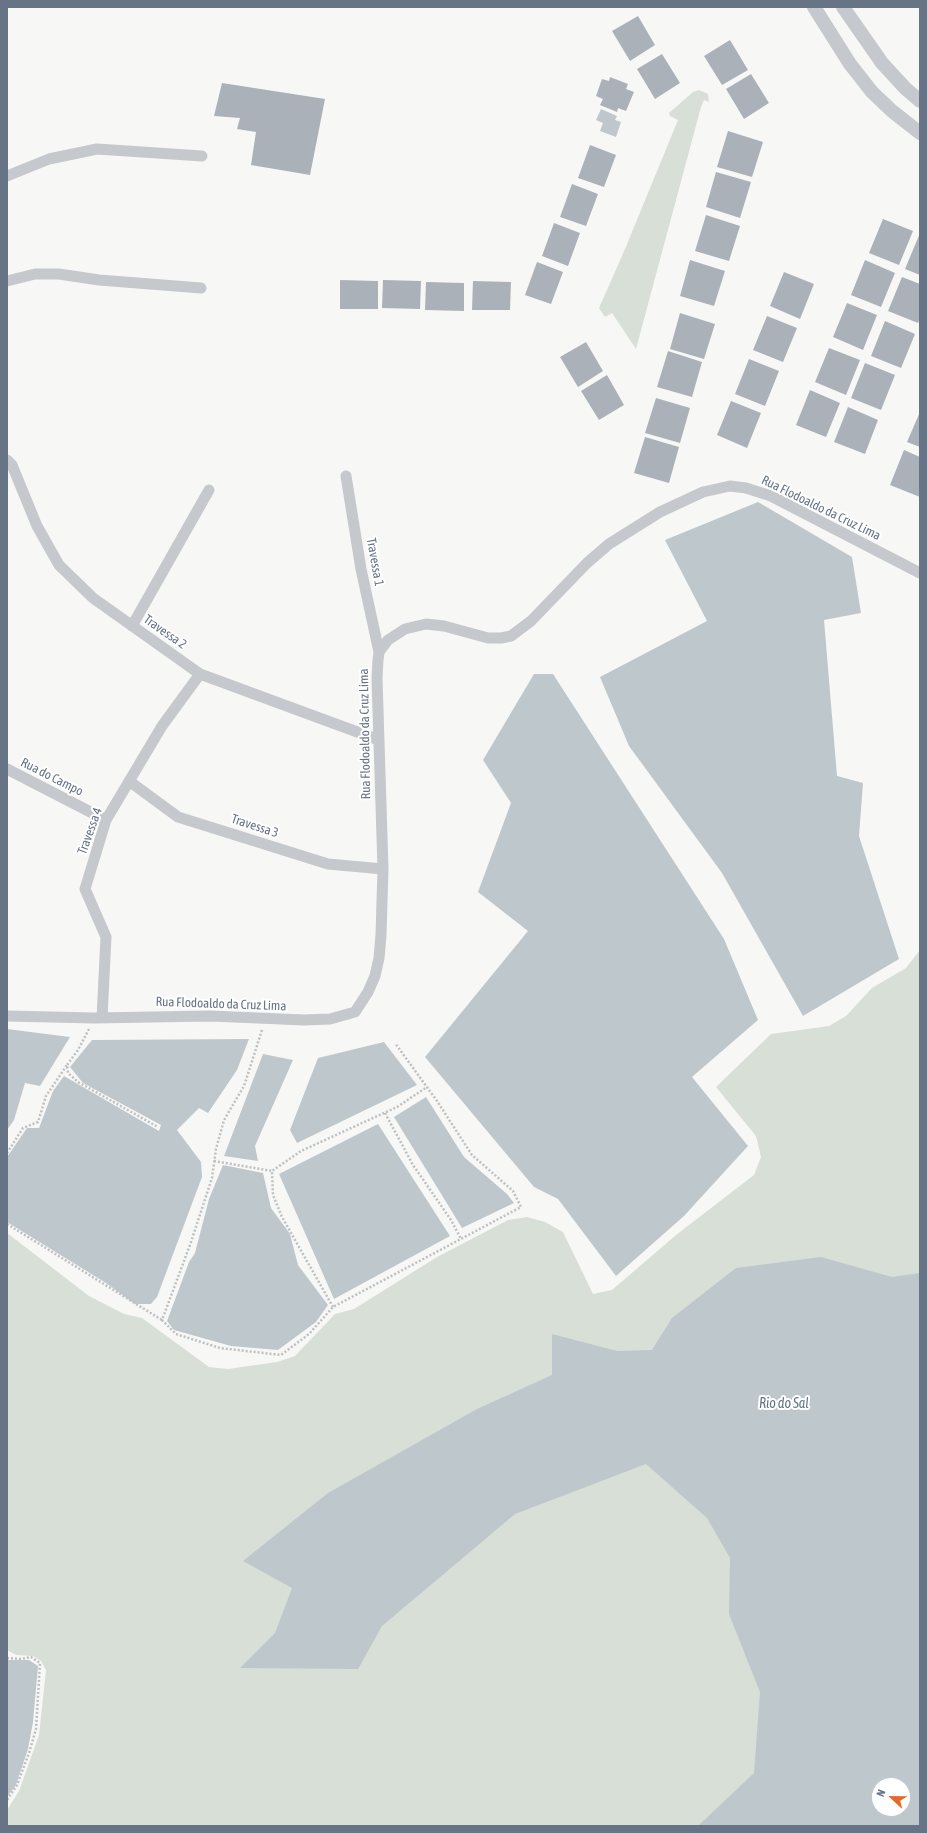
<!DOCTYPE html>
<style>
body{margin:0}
#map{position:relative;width:927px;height:1833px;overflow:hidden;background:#f7f8f5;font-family:"Asap Condensed",sans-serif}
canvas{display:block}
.frame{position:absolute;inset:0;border:8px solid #667486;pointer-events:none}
.north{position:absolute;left:871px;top:1777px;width:40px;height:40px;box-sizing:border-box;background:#fff;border:1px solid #c2c7cf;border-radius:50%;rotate:292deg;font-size:11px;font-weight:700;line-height:16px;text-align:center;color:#667486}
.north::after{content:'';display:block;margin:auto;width:14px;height:18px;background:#e36a29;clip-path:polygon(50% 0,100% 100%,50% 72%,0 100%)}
</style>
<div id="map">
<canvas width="927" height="1833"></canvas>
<div class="frame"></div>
<div class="north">N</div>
</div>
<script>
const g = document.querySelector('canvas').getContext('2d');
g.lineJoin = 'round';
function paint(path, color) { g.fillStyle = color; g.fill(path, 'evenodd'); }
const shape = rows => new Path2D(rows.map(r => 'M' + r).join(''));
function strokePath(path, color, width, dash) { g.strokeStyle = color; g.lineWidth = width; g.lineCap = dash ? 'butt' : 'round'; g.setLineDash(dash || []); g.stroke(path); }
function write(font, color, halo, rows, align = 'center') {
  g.font = font + ' "Asap Condensed",sans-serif'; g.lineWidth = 4; g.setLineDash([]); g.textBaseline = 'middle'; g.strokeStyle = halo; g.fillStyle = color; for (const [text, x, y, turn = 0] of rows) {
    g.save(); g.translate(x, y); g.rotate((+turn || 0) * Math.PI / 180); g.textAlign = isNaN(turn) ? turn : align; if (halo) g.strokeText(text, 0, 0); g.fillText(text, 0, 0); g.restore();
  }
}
paint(shape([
 [699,90,708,94,709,102,704,100,701,107,636,349,612,313,605,317,599,308,625,249,678,120,670,116,669,113,693,92],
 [920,950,920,1826,7,1826,7,1810,19,1791,39,1735,46,1670,41,1661,33,1656,16,1655,7,1650,7,1233,89,1296,124,1314,142,1318,209,1367,228,1369,277,1362,295,1356,335,1314,354,1309,437,1257,508,1220,527,1217,545,1222,563,1232,593,1294,612,1290,676,1235,754,1175,761,1157,756,1136,716,1087,771,1034,829,1026,846,1016,872,988,906,968],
 [879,1785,903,1785,903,1809,879,1809]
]), '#d8dfd6');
paint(shape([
 [601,109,617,116,615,120,621,122,616,137,600,131,603,123,596,120],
 [758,502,852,557,861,613,824,620,837,776,863,783,859,836,899,959,803,1016,722,873,629,746,600,677,707,621,665,540],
 [534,674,553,674,724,939,758,1020,692,1077,748,1146,684,1216,616,1276,558,1199,534,1187,425,1057,528,931,478,892,511,803,483,760],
 [7,1029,70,1037,40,1086,25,1083,14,1120,7,1130],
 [249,1039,237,1070,208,1113,199,1108,177,1130,201,1162,202,1177,157,1297,151,1304,135,1304,106,1283,7,1222,7,1157,27,1128,39,1128,53,1091,64,1076,159,1131,161,1125,83,1083,70,1067,92,1040],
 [384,1042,417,1085,297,1143,290,1130,318,1058],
 [263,1054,293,1060,255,1146,258,1161,224,1156],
 [426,1097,464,1157,507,1194,514,1203,462,1228,394,1117],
 [378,1124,450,1236,334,1299,279,1174],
 [223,1165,263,1173,271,1208,290,1234,298,1265,328,1305,316,1322,278,1350,231,1346,174,1330,167,1321,189,1262,195,1253,209,1199],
 [821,1257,892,1277,920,1273,920,1826,698,1826,754,1773,760,1692,729,1614,730,1558,707,1518,646,1464,515,1514,382,1626,358,1669,240,1668,275,1633,292,1588,243,1561,328,1493,477,1409,552,1375,552,1334,617,1351,652,1350,672,1318,736,1268],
 [879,1785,903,1785,903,1809,879,1809],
 [7,1660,29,1660,38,1666,33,1722,28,1749,16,1785,7,1797]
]), '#bec7cc');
paint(shape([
 [638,16,655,45,630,61,612,31],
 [730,40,748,70,722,85,704,56],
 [662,54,680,83,655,99,637,69],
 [751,74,769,103,744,119,726,89],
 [610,77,628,84,626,89,634,92,626,111,618,108,617,112,600,105,603,99,596,96,602,79,609,81],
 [222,83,325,99,310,175,251,165,256,132,237,129,240,118,214,116],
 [728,131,763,142,752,177,717,167],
 [590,145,616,155,604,187,578,178],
 [716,172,751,182,740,218,706,207],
 [572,184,598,194,586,226,560,217],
 [706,215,740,226,729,261,695,251],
 [883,219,913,231,899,265,869,253],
 [554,223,580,233,568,266,542,256],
 [920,233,920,275,905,269],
 [690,260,725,271,714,306,680,296],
 [865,260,895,273,881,307,851,295],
 [537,262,563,272,551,304,525,295],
 [784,272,814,284,800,319,770,306],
 [902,277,920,284,920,318,918,323,888,311],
 [340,280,378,281,378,309,340,309],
 [383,280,421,281,420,309,382,308],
 [473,281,511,282,510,310,472,310],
 [426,282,464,283,464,311,425,310],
 [847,303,877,315,863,350,833,337],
 [680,313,715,324,704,359,670,349],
 [767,316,797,328,783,362,753,350],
 [885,321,915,334,901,368,871,356],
 [586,342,603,371,578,387,560,357],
 [829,348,860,360,846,395,815,382],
 [668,351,702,362,692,397,657,387],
 [749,359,779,371,765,406,735,394],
 [865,363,895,375,881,410,851,398],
 [607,375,624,405,599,420,581,391],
 [810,390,840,403,826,437,796,425],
 [656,398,690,408,680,443,645,433],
 [731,401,761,413,747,448,717,435],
 [848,407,878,420,865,454,834,442],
 [920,412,920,447,907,442],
 [645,437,679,447,669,483,634,473],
 [904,450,920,457,920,497,890,485]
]), '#abb1b9');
strokePath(shape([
 [89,1029,78,1050,67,1065,68,1073,78,1082,158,1127],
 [262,1030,244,1086,224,1120,216,1149,212,1178,191,1242,162,1320,176,1334,220,1348,281,1355,309,1334,333,1307,521,1207,513,1191,472,1155,437,1101,395,1043],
 [385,1113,413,1165,451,1220,461,1239],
 [7,1153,23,1128,38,1122,46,1096,67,1065],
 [214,1161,272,1171],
 [7,1224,162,1320],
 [333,1307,282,1217,273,1195,272,1171,301,1151,397,1107,427,1087],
 [7,1658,21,1659,31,1657,40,1663,36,1729,29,1753,17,1785,7,1800]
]), '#bdbfc2', 2.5, [2, 2]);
strokePath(shape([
 [7,176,49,159,97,149,202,156],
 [7,281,35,274,59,274,99,280,201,288],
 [7,460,12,465,37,526,59,565,93,598,200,674,379,740],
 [346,476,361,569,379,652],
 [132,626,209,490],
 [7,769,106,820],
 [129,781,178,817,328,864,383,869],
 [7,1016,94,1018,211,1016,304,1020,330,1019,355,1012,368,992,375,976,379,958,381,935,383,869,377,678,378,660,379,652,388,640,405,629,426,624,444,626,488,638,501,638,511,636,531,621,587,563,609,544,660,512,703,492,730,486,746,488,771,496,920,573],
 [102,1018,106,937,85,889,106,820,162,726,200,674]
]), '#c5c8cc', 11);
strokePath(shape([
 [814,7,850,64,872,92,892,111,920,133],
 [843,7,882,63,905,88,920,101]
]), '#c5c8cc', 14);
write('13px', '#667486', '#fff', [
 ["Rua Flodoaldo da Cruz Lima",821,508,26],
 ["Travessa 1",375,562,80],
 ["Travessa 2",165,632,35],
 ["Rua Flodoaldo da Cruz Lima",365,734,-91],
 ["Rua do Campo",52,777,27],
 ["Travessa 3",255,826,18],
 ["Travessa 4",90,831,-70],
 ["Rua Flodoaldo da Cruz Lima",221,1004,2]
]);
write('italic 14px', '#637582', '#fff', [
 ["Rio do Sal",784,1404]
]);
</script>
